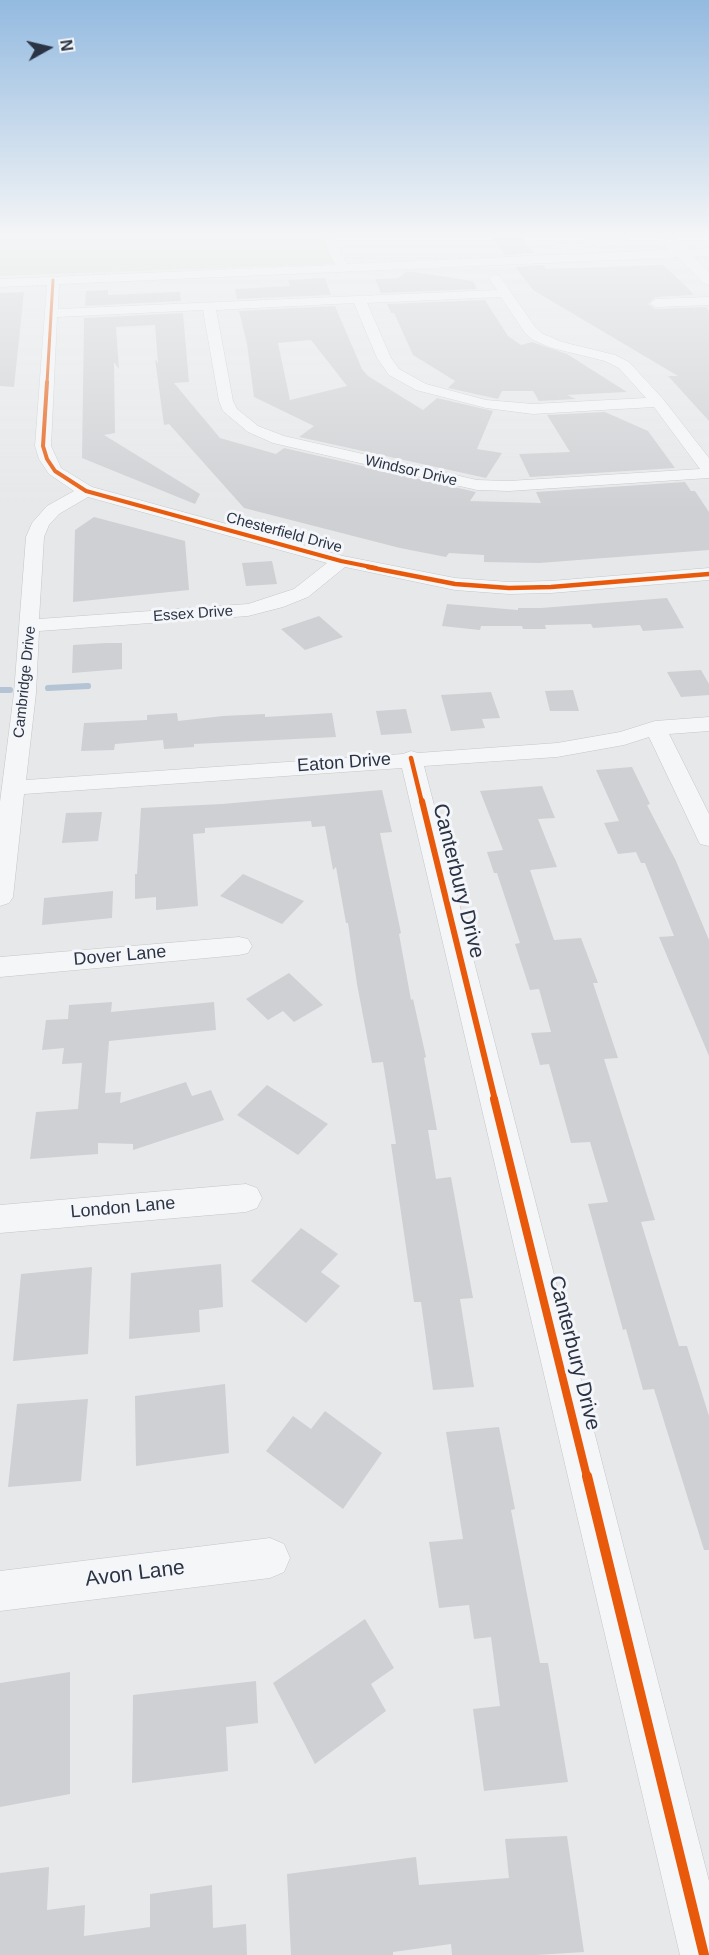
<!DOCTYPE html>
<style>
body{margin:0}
#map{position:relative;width:709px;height:1955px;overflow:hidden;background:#e6e8ea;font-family:Arial,sans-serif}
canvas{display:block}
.north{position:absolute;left:18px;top:18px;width:60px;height:60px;-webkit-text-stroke:4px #f4f6f9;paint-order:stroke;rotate:82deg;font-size:16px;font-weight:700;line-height:24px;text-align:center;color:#2b3445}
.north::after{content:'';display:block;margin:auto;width:21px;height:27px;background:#2b3445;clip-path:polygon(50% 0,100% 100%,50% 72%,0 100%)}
</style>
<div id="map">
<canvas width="709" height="1955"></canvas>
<div class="north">N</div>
</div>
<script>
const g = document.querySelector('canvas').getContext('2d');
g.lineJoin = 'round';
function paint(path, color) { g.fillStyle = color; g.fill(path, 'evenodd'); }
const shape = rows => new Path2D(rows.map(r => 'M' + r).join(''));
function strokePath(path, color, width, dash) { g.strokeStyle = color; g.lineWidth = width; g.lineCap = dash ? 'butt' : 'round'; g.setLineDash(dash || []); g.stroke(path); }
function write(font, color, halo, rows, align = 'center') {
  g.font = font + ' Arial,sans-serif'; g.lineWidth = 6; g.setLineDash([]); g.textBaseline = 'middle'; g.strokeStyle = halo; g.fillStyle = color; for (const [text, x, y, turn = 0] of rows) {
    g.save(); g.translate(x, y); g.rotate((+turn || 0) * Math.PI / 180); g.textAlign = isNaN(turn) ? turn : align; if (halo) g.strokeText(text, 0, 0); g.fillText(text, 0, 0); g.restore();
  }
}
paint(shape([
 [0,237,322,237,335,264,0,276]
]), '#d6ded6');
strokePath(shape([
 [48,688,88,686],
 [0,690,10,690]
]), '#b4c4d5', 6);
paint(shape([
 [491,237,521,237,534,253,505,255],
 [543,265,546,269,663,265,687,287,694,295,656,297,648,304,656,309,706,307,709,311,709,421,668,376,678,376,533,290,515,267],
 [407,271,473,281,477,289,381,293,375,279,398,278],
 [325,278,331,295,237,299,235,289,290,286,288,280],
 [108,290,108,295,180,292,181,301,85,306,86,291],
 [24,292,14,387,0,386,0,293],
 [485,300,508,336,521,345,532,342,567,354,627,392,567,395,576,399,539,401,533,391,502,391,498,399,448,388,455,381,413,355,394,313,391,313,387,304],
 [335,306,362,369,368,376,423,410,437,398,493,411,477,449,502,453,486,478,299,437,314,426,254,397,247,344,239,311],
 [311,340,347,386,290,400,278,343],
 [183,313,189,382,174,383,220,438,276,454,284,448,476,492,470,501,541,503,536,492,685,482,691,491,695,491,709,512,709,550,539,563,484,562,484,555,449,553,446,557,400,548,244,508,169,424,164,425,155,359,158,363,155,325,116,327,119,369,114,362,115,433,104,435,200,494,195,504,82,458,84,318],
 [605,412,648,431,675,468,530,477,519,454,570,452,547,415],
 [94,517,185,541,189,590,73,602,75,530],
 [272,561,277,584,246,586,242,563],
 [667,598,684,628,643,631,640,625,593,628,591,624,545,625,546,629,523,629,522,626,481,626,480,630,442,626,447,604,518,610,518,608,541,608],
 [319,616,343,637,305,650,281,629],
 [106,643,122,643,122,669,72,673,73,645],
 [701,670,709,684,709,695,681,697,667,672],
 [573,690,579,711,550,711,545,691],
 [491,692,500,718,482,719,485,728,451,731,441,695],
 [406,709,412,733,381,735,376,711],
 [177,713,178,721,223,716,265,714,265,717,332,713,336,737,194,744,194,747,164,749,163,740,115,744,114,750,81,751,84,723,147,720,147,715],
 [632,767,650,804,647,805,676,861,709,940,709,1056,659,937,674,936,645,863,641,863,636,852,618,854,604,823,619,821,596,770],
 [542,786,555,818,538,819,557,867,530,870,554,940,581,938,598,983,593,983,618,1058,604,1059,655,1220,641,1222,679,1346,687,1346,709,1416,709,1550,704,1550,654,1389,643,1390,626,1329,623,1330,588,1204,608,1202,590,1142,571,1143,549,1064,540,1065,531,1033,551,1032,539,989,530,990,515,944,520,943,497,873,494,873,487,852,503,850,480,791],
 [382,790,392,832,380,833,401,933,399,934,411,1000,413,999,426,1057,424,1058,437,1130,428,1130,436,1179,451,1177,473,1298,460,1299,474,1387,433,1390,421,1302,414,1302,391,1144,396,1144,383,1062,372,1063,357,984,348,923,346,923,336,867,333,870,325,826,312,827,311,821,205,828,205,833,193,834,198,906,156,910,156,897,135,899,135,874,137,874,141,808,222,804],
 [102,812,98,841,62,843,66,813],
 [243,874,304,901,282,924,220,896],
 [113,891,112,918,42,925,44,898],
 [289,973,323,1005,294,1022,283,1011,268,1020,246,999],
 [112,1002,111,1012,214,1002,216,1030,109,1041,105,1093,121,1092,120,1103,186,1082,192,1096,211,1090,224,1120,133,1150,133,1144,98,1143,98,1154,30,1159,36,1112,78,1109,82,1063,62,1064,64,1048,42,1050,46,1020,68,1019,69,1005],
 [267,1085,328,1124,298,1155,237,1115],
 [301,1228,338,1254,321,1272,340,1286,306,1323,251,1281],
 [221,1264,223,1307,199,1310,200,1332,129,1339,131,1273],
 [92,1267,88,1354,13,1361,21,1274],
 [225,1384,229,1453,136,1466,135,1396],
 [88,1399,81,1481,8,1487,17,1404],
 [325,1411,382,1453,343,1509,266,1451,293,1416,311,1429],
 [499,1427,515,1509,511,1510,540,1663,548,1663,568,1782,484,1791,473,1709,500,1706,491,1637,474,1639,469,1605,439,1608,429,1542,463,1539,446,1432],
 [365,1619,394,1668,371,1684,386,1711,315,1764,273,1683],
 [70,1672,70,1794,0,1807,0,1683],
 [256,1681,258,1723,226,1727,228,1771,132,1783,133,1695],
 [567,1836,584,1952,536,1955,452,1955,451,1944,393,1952,393,1955,291,1955,287,1874,416,1857,419,1885,509,1878,505,1839],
 [49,1867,47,1910,85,1905,84,1936,150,1927,150,1894,212,1885,213,1928,246,1924,247,1955,0,1955,0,1873]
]), '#ced0d3');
const service = shape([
 [588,237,594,237,596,239,626,237,628,239,596,244,555,243,591,240,588,237]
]);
const minor = shape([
 [323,237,333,237,347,264,709,248,709,256,59,284,58,309,497,290,489,278,495,274,499,275,535,327,543,334,562,342,615,355,629,362,663,399,709,458,709,478,509,491,477,490,273,443,248,432,223,411,219,401,203,310,57,317,51,446,61,468,92,487,343,556,455,578,509,582,551,581,709,568,709,580,551,593,509,594,455,590,345,567,308,597,283,607,248,616,39,631,36,693,26,780,403,754,411,751,418,753,557,743,620,732,655,721,709,717,709,731,669,734,709,814,709,846,700,844,697,838,649,737,624,745,557,757,424,766,709,1881,709,1955,680,1955,402,768,24,794,13,897,9,903,0,906,0,802,14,693,26,537,32,523,47,506,74,491,49,474,39,459,35,446,47,285,0,287,0,279,335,265,323,237],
 [501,297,525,333,533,340,552,348,605,361,619,368,646,398,533,404,486,400,426,384,399,369,391,358,367,303,501,297],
 [354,303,377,358,389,375,416,390,486,408,533,414,654,407,700,469,509,481,477,480,284,436,258,426,237,409,233,401,216,310,354,303],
 [88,497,327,563,294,589,248,604,39,619,44,537,49,525,59,514,88,497],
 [709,297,709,305,656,307,650,303,656,299,709,297],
 [239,937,248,939,252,946,248,953,239,955,0,977,0,957,239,937],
 [246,1184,257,1188,262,1198,257,1208,246,1212,0,1233,0,1205,246,1184],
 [270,1538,284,1544,290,1558,284,1572,270,1578,0,1611,0,1571,270,1538]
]);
const tertiary = shape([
 [657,237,672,237,709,272,709,285,704,283,657,237]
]);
strokePath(service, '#c4c6c8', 1);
strokePath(minor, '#c4c6c8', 1);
strokePath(tertiary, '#c4c6c8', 1);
paint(service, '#f5f6f7');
paint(minor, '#f5f6f7');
paint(tertiary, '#f5f6f7');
strokePath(shape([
 [47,383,53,280]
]), '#e8590c', 3);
strokePath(shape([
 [47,382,43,446,47,459,55,471,86,491,341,561,376,568]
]), '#e8590c', 4);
strokePath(shape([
 [368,567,455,584,509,588,551,587,709,574],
 [411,758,422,803]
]), '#e8590c', 4.5);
strokePath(shape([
 [422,801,495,1100]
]), '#e8590c', 6);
strokePath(shape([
 [494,1099,587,1477]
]), '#e8590c', 8);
strokePath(shape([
 [587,1476,704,1955]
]), '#e8590c', 10);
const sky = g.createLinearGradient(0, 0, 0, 510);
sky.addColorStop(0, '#93bae0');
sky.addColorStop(0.46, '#f4f5f6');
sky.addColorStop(1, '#f4f5f600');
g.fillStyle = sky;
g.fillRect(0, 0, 709, 510);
write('15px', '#2b3445', '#f4f6f9', [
 ["Windsor Drive",411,471,13],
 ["Chesterfield Drive",284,533,15],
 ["Essex Drive",193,614,-4],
 ["Cambridge Drive",25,682,-84]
]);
write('18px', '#2b3445', '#f4f6f9', [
 ["Eaton Drive",344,763,-4],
 ["Dover Lane",120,956,-5],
 ["London Lane",123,1208,-5]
]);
write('21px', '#2b3445', '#f4f6f9', [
 ["Canterbury Drive",458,881,76],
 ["Canterbury Drive",574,1353,76],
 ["Avon Lane",135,1574,-7]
]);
</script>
